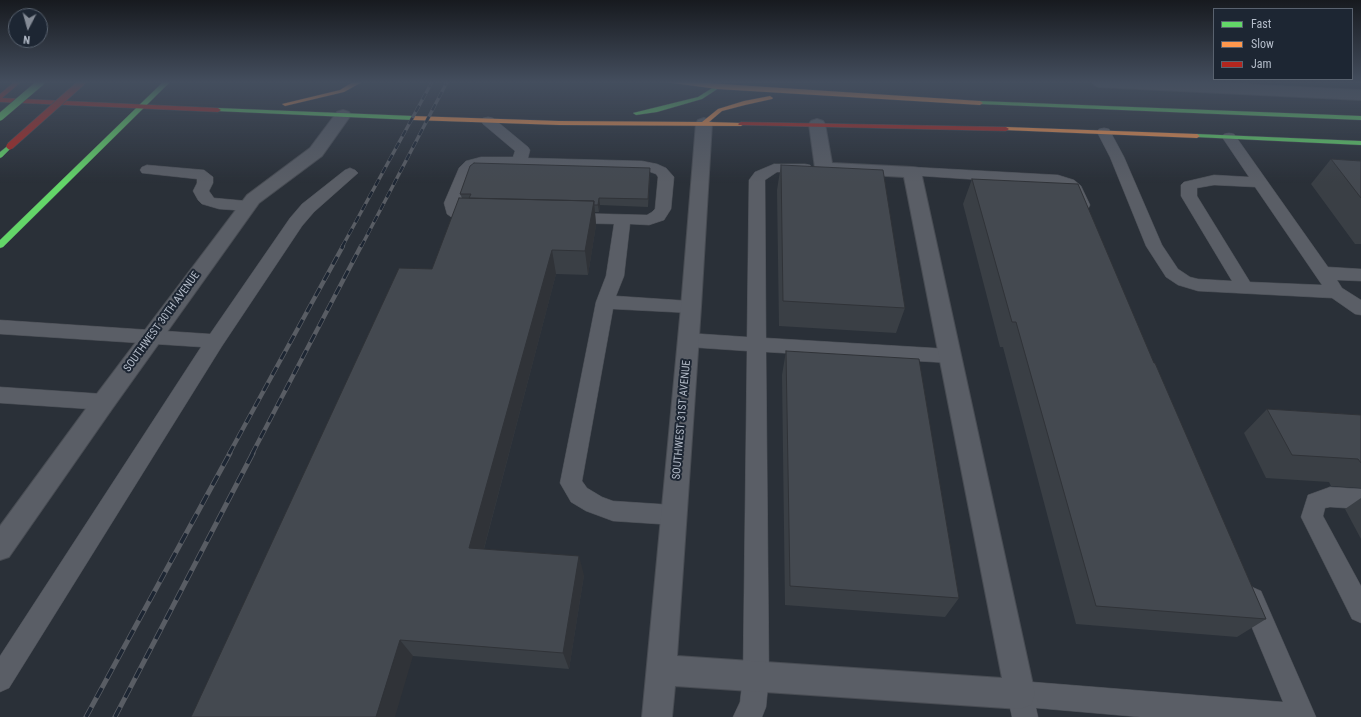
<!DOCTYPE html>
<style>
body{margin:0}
#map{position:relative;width:1361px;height:717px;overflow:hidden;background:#2a3038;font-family:"Roboto Condensed",sans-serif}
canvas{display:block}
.legend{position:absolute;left:1213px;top:8px;width:140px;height:72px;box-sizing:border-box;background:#1d2633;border:1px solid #59626f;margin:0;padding:5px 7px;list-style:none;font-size:12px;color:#b4bcc9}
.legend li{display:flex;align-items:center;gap:8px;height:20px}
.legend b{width:20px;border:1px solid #59626f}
.north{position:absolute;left:8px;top:8px;width:40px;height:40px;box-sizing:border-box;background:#1d2633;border:1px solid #59626f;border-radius:50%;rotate:186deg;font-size:11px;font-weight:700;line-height:16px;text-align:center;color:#b4bcc9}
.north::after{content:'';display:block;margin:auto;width:14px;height:18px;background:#848b96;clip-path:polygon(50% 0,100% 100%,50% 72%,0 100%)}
</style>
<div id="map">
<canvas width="1361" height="717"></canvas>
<ul class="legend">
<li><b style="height:5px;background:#63d668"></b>Fast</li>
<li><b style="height:5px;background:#ff974d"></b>Slow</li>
<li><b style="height:5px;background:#b3261e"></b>Jam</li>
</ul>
<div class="north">N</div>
</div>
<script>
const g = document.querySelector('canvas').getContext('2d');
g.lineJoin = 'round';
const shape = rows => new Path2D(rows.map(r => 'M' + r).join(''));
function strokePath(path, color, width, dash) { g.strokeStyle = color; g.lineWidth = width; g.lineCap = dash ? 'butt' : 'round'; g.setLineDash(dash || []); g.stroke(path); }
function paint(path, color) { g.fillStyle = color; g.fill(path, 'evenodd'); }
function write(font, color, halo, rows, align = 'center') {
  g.font = font + ' "Roboto Condensed",sans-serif'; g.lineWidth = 4; g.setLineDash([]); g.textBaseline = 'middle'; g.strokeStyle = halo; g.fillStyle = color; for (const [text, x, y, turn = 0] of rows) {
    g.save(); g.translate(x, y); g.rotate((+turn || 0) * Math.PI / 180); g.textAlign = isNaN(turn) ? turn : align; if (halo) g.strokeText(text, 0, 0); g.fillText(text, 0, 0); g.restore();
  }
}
const lane = shape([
 [488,117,493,118,528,147,530,150,528,158,642,161,657,164,666,168,674,177,671,209,664,220,649,225,630,224,624,276,616,296,691,301,697,302,700,307,697,312,691,313,613,309,582,481,587,488,602,497,613,501,674,505,682,508,685,515,682,522,674,525,613,521,586,511,571,502,560,483,596,302,606,276,614,224,570,223,564,222,562,218,564,214,570,213,647,215,652,212,655,209,658,177,656,174,642,169,482,165,476,167,471,173,460,203,461,208,464,210,480,210,486,211,488,215,486,219,480,220,454,219,447,214,444,203,459,168,466,161,481,157,513,157,515,151,483,124,481,121,483,118,488,117],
 [1104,128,1109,129,1124,157,1162,245,1178,269,1190,277,1198,279,1232,281,1181,196,1181,185,1184,182,1214,175,1249,177,1222,137,1224,134,1229,133,1234,134,1328,267,1361,269,1361,281,1337,280,1342,288,1361,300,1361,315,1355,314,1332,298,1198,291,1178,285,1166,277,1146,246,1110,157,1097,132,1099,129,1104,128],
 [1214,185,1255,187,1322,285,1250,282,1197,196,1197,188,1214,185],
 [774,164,805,164,810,165,812,168,810,171,805,172,777,172,765,180,766,338,950,349,957,351,959,356,957,361,950,363,766,352,769,676,766,707,762,717,733,717,740,702,743,676,747,351,688,347,681,345,679,340,681,335,688,333,747,337,749,180,755,172,774,164],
 [147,165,204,170,213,177,213,183,209,191,214,198,247,201,253,202,255,206,253,210,247,211,219,209,202,204,198,200,193,191,197,183,197,179,142,173,140,170,142,167,147,165],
 [912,167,1058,175,1074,180,1081,186,1090,205,1088,209,1082,210,1076,209,1069,191,1064,186,1057,185,907,175,904,172,907,169,912,167],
 [350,168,355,170,358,173,314,212,302,226,222,346,9,688,0,692,0,656,201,347,0,334,0,320,210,334,290,218,302,204,345,170,350,168],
 [0,387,104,394,111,396,114,402,111,408,104,410,0,403,0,387],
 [1330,487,1361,489,1361,509,1330,507,1325,508,1323,516,1361,586,1361,623,1352,619,1301,517,1308,495,1330,487],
 [1252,587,1261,591,1316,717,1140,717,1036,708,1038,717,1012,717,1007,694,1011,685,1020,681,1283,702,1240,599,1243,591,1252,587]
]);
const street = shape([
 [1092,82,1200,82,1361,90,1361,100,1099,87,1094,85,1092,82],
 [343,110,349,112,351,115,322,156,259,203,112,409,9,557,0,560,0,526,96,395,247,195,310,148,337,112,343,110],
 [704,118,710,120,712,123,701,307,677,656,1002,678,904,177,818,172,815,168,809,124,811,121,817,119,823,121,825,124,832,163,912,167,918,168,921,172,1035,694,1031,705,1020,709,675,686,672,717,642,717,681,307,696,123,698,120,704,118]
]);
const fast = shape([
 [163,82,170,82,3,247,0,248,0,240,163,82],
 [717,85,719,86,719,88,702,99,657,112,636,115,633,113,698,97,717,85],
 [980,101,1361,116,1361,120,978,104,978,102,980,101],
 [218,108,413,116,416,118,413,120,216,111,215,110,218,108],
 [1197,134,1361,141,1361,145,1195,137,1194,136,1197,134],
 [10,144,13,146,2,157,0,158,0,152,10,144]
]);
const slow = shape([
 [353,82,362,82,344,92,285,106,282,104,340,90,353,82],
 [666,82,691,82,980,101,983,103,980,105,717,89,666,82],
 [770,96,773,98,772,99,745,105,722,111,709,122,743,123,744,124,741,126,559,125,413,120,410,118,413,116,559,121,702,122,718,109,744,101,770,96],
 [1006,127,1197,134,1200,136,1197,138,1004,130,1004,128,1006,127]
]);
const jam = shape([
 [14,82,21,82,2,98,218,108,221,110,218,112,0,102,0,94,14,82],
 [741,122,1006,127,1009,129,1006,131,739,125,738,124,741,122]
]);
strokePath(lane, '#484c53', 1);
strokePath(street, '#484c53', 2);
strokePath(fast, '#484c55', 1);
strokePath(slow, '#484c55', 1);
strokePath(jam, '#484c55', 1);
paint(lane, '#5a5e66');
paint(street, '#5a5e66');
paint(fast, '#63d668');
paint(slow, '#ff974d');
paint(jam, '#b3261e');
const railFar2 = shape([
 [342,247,432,82],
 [361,247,447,82]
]);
const railFar1 = shape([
 [229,454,343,246],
 [252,454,361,246]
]);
const rail = shape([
 [86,717,230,453],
 [115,717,253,453]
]);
strokePath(railFar2, '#595d64', 3.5);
strokePath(railFar1, '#595d64', 4.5);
strokePath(rail, '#595d64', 5);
strokePath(railFar2, '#1d2633', 2.5, [7]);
strokePath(railFar1, '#1d2633', 3, [9]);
strokePath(rail, '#1d2633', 3.5, [11]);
const fastBridge = shape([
 [0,117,41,82]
]);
const jamBridge = shape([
 [10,146,82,82]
]);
strokePath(fastBridge, '#474c53', 8, []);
strokePath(jamBridge, '#474c53', 8, []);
strokePath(fastBridge, '#63d668', 7);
strokePath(jamBridge, '#b3261e', 7);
paint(shape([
 [1331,159,1360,161,1361,160,1361,244,1355,244,1311,184],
 [781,165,905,308,896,333,779,326,777,190],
 [650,176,648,207,600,205,599,212,595,212,596,225,588,275,556,274,484,549,584,575,569,669,413,656,191,717,432,269,462,198,460,194],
 [972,179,1154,363,1266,619,1237,637,1076,624,1003,347,1000,347,963,204],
 [786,351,959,598,945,617,785,605,782,375],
 [1267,409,1361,415,1361,488,1331,486,1329,482,1266,478,1244,433],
 [1361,498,1361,539,1345,509]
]), '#3a3f45');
paint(shape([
 [650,168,650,176,648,207,648,199],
 [599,198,600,205,599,212,598,205],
 [594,201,596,225,588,275,585,251],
 [552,250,556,274,479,567,469,548],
 [579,556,584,575,569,669,563,653],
 [400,640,413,656,395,717,376,717]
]), '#303338');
const building = shape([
 [1331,159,1361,161,1361,198,1331,159],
 [474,163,650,168,648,199,599,198,598,205,594,205,594,201,469,198,471,194,460,194,470,166,474,163],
 [781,165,883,170,905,308,783,301,781,165],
 [972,179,1078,184,1154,363,1155,363,1266,619,1096,606,1016,322,1012,322,972,179],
 [459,198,594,201,585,251,552,250,469,548,579,556,563,653,400,640,376,717,191,717,399,268,432,269,459,198],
 [786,351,919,359,959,598,790,586,786,351],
 [1267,409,1361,415,1361,463,1358,459,1292,455,1267,409]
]);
paint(building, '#444950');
strokePath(building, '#303338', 1);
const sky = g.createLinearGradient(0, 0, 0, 183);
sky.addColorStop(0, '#171a1f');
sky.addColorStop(0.45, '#444e5e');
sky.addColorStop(1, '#444e5e00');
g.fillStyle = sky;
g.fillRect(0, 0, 1361, 183);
write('11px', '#b4bcc9', '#1d2633', [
 ["SOUTHWEST 30TH AVENUE",162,322,-54],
 ["SOUTHWEST 31ST AVENUE",682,420,-85]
]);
</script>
